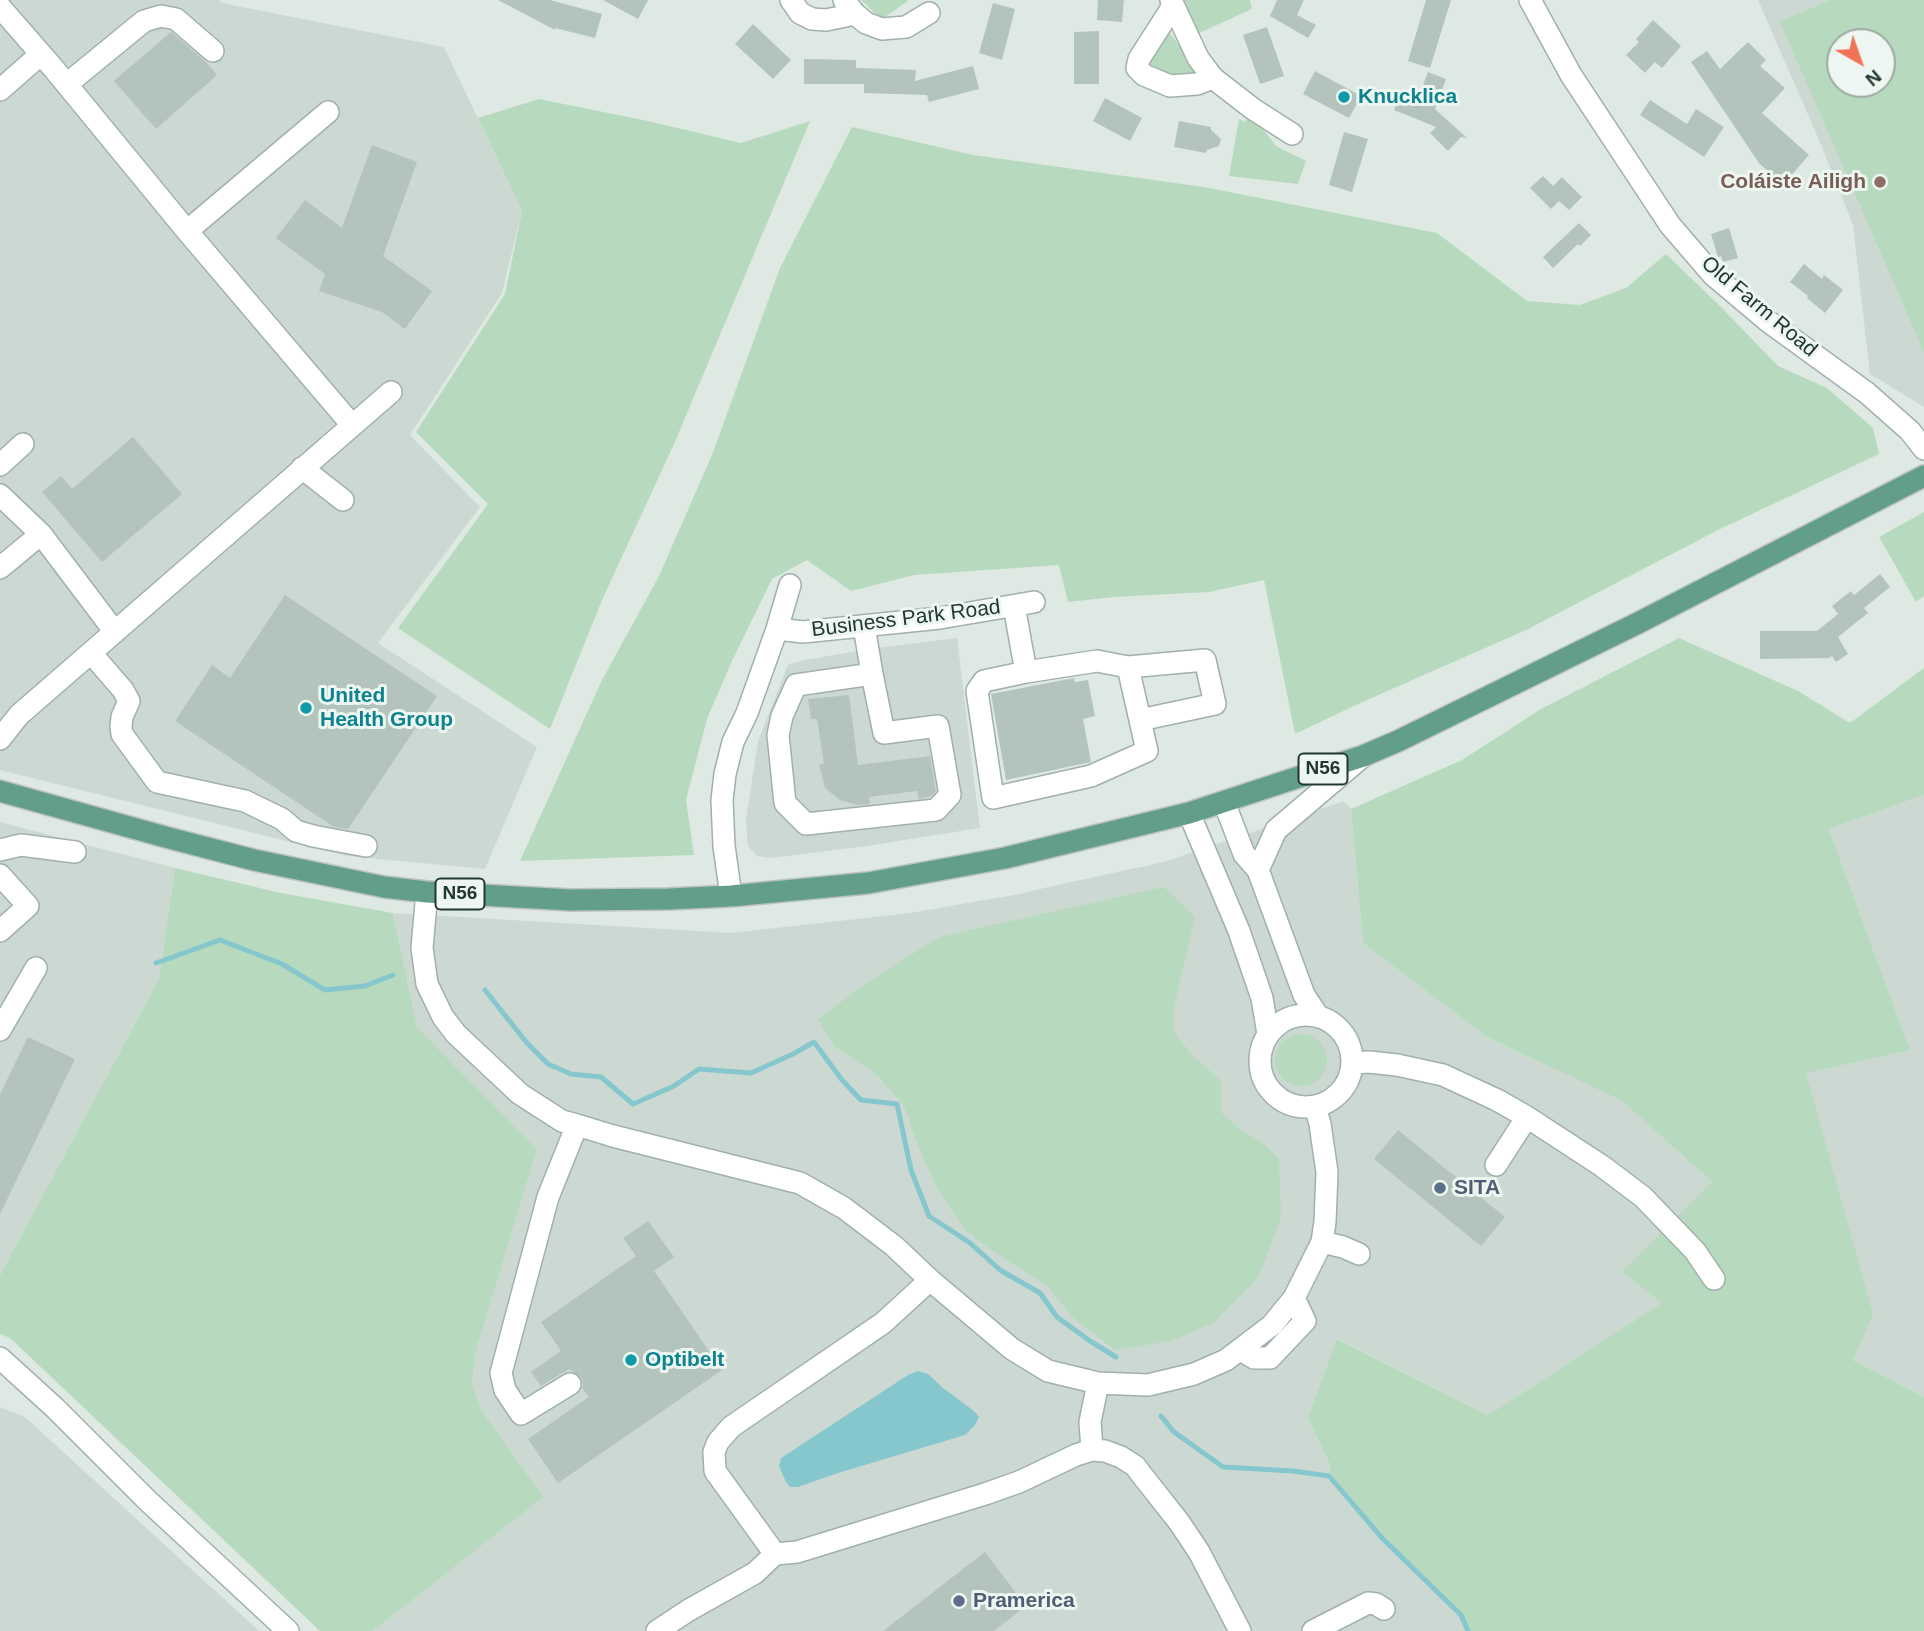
<!DOCTYPE html>
<meta charset="utf-8">
<style>
body{margin:0}
#map{position:relative;width:1924px;height:1631px;overflow:hidden;background:#dee9e3;font-family:Helvetica,sans-serif}
canvas{display:block}
.north{position:absolute;left:1826px;top:28px;width:70px;height:70px;box-sizing:border-box;background:#eef6f1;border:2px solid #9caaa4;border-radius:50%;rotate:140deg;font-size:19px;font-weight:700;line-height:28px;text-align:center;color:#203830}
.north::after{content:'';display:block;margin:auto;width:24px;height:32px;background:#ee7357;clip-path:polygon(50% 0,100% 100%,50% 72%,0 100%)}
</style>
<div id="map">
<canvas width="1924" height="1631"></canvas>
<div class="north">N</div>
</div>
<script>
const g = document.querySelector('canvas').getContext('2d');
g.lineJoin = 'round';
function paint(path, color) { g.fillStyle = color; g.fill(path, 'evenodd'); }
const shape = rows => new Path2D(rows.map(r => 'M' + r).join(''));
function strokePath(path, color, width, dash) { g.strokeStyle = color; g.lineWidth = width; g.lineCap = dash ? 'butt' : 'round'; g.setLineDash(dash || []); g.stroke(path); }
function write(font, color, halo, rows, align = 'center') {
  g.font = font + ' Helvetica,sans-serif'; g.lineWidth = 6; g.setLineDash([]); g.textBaseline = 'middle'; g.strokeStyle = halo; g.fillStyle = color; for (const [text, x, y, turn = 0] of rows) {
    g.save(); g.translate(x, y); g.rotate((+turn || 0) * Math.PI / 180); g.textAlign = isNaN(turn) ? turn : align; if (halo) g.strokeText(text, 0, 0); g.fillText(text, 0, 0); g.restore();
  }
}
paint(shape([
 [0,0,219,0,222,3,444,47,522,211,502,293,410,435,480,507,378,643,537,747,485,869,347,856,0,770],
 [1758,0,1924,0,1924,407,1870,374,1853,225,1819,140],
 [1840,42,1882,42,1882,84,1840,84],
 [957,638,980,828,867,846,771,858,757,856,748,846,746,820,758,741,788,665,800,661,868,649],
 [1924,795,1924,1397,1853,1360,1806,1072,1910,1050,1829,829],
 [1344,801,1351,809,1363,943,1487,1037,1622,1101,1712,1182,1623,1272,1663,1303,1488,1415,1338,1339,1308,1418,1330,1465,1329,1477,1382,1538,1461,1615,1468,1631,373,1631,542,1497,480,1408,472,1382,476,1351,537,1149,417,1027,393,913,731,933,910,913,1020,894,1048,887,1164,862],
 [0,822,175,868,159,979,0,1275],
 [0,1407,25,1417,259,1631,0,1631]
]), '#ccd9d2');
paint(shape([
 [861,0,909,0,885,17,877,15],
 [1184,0,1250,0,1252,9,1199,33],
 [1830,0,1924,0,1924,352,1780,22],
 [1840,42,1882,42,1882,84,1840,84],
 [1169,32,1189,59,1195,73,1183,77,1164,75,1146,65],
 [539,99,648,121,741,143,810,121,674,444,602,600,550,729,398,628,488,504,416,432,505,294,522,211,478,118],
 [1249,117,1266,133,1276,146,1306,161,1298,184,1229,176,1239,119,1245,122],
 [852,127,973,155,1204,187,1437,233,1527,301,1580,305,1626,288,1666,254,1722,308,1778,366,1827,388,1873,428,1879,454,1718,530,1526,630,1358,704,1295,734,1264,580,1209,592,1114,597,1068,602,1059,565,914,575,851,591,807,560,772,579,731,663,707,719,686,800,694,855,520,861,601,682,659,576,712,455,780,268],
 [1924,512,1924,596,1916,602,1879,537],
 [1679,638,1798,691,1850,723,1924,668,1924,795,1829,829,1910,1050,1806,1073,1873,1314,1853,1360,1924,1397,1924,1631,1468,1631,1461,1615,1382,1538,1329,1476,1330,1465,1308,1418,1337,1339,1488,1415,1662,1303,1622,1272,1712,1182,1622,1101,1487,1037,1363,943,1351,809,1462,760,1541,709],
 [175,868,281,893,393,913,417,1027,537,1149,476,1351,472,1382,480,1408,543,1497,373,1631,320,1631,10,1338,0,1334,0,1275,159,979],
 [1164,887,1195,917,1174,1008,1173,1031,1193,1056,1221,1081,1221,1112,1242,1131,1260,1141,1279,1159,1281,1218,1259,1276,1215,1322,1171,1341,1115,1350,1073,1318,1048,1286,997,1254,965,1230,936,1186,917,1143,904,1106,877,1075,834,1046,818,1019,858,989,939,937],
 '1275 1060a26 26 0 1 1 52 0a26 26 0 1 1-52 0Z'
]), '#b7dabe');
paint(shape([
 [918,1371,928,1374,943,1388,974,1411,979,1417,975,1425,965,1435,838,1473,798,1487,790,1487,786,1482,779,1466,781,1458,908,1375]
]), '#86c7ce');
strokePath(shape([
 [156,963,220,940,282,964,325,990,365,986,393,975],
 [485,990,527,1043,548,1064,571,1074,601,1077,633,1104,674,1086,699,1069,751,1073,793,1054,814,1042,842,1080,861,1100,897,1104,911,1170,929,1216,970,1243,1000,1270,1040,1293,1057,1317,1090,1341,1116,1357],
 [1161,1416,1174,1432,1223,1467,1293,1471,1329,1476,1382,1538,1461,1615,1468,1631]
]), '#86c7ce', 5);
paint(shape([
 [498,0,550,0,602,14,595,38,555,28,555,30],
 [603,0,648,0,638,19],
 [1098,0,1124,0,1122,22,1097,20],
 [1277,0,1304,0,1297,15,1316,25,1308,38,1270,16],
 [1426,0,1451,0,1430,68,1408,61],
 [993,3,1015,9,1002,60,979,53],
 [1653,20,1681,46,1662,68,1655,62,1645,73,1626,55,1639,42,1636,39],
 [753,24,791,60,773,79,735,44],
 [1267,27,1284,76,1260,84,1243,35],
 [1099,31,1099,84,1074,84,1074,32],
 [171,32,206,62,217,75,156,129,114,81],
 [1748,42,1766,60,1760,66,1785,88,1762,113,1809,155,1783,185,1759,163,1691,62,1707,51,1720,69],
 [804,59,856,60,856,68,916,70,915,81,973,66,979,89,929,102,927,95,864,93,864,84,804,84],
 [1315,71,1361,96,1349,118,1303,94],
 [1428,72,1446,79,1435,109,1467,138,1461,137,1448,151,1430,133,1436,127,1394,110,1400,95,1417,101],
 [1105,98,1142,118,1130,141,1093,121],
 [1650,100,1687,124,1696,109,1724,127,1704,157,1640,115],
 [1179,121,1211,127,1211,130,1221,139,1219,146,1207,150,1206,153,1174,147],
 [1344,132,1368,139,1352,192,1329,185],
 [372,145,417,162,383,256,432,291,405,329,382,312,319,291,325,274,276,238,305,200,342,228],
 [1543,176,1553,186,1562,177,1582,197,1569,210,1559,201,1551,209,1530,188],
 [1579,223,1591,235,1580,246,1578,244,1553,268,1543,257],
 [1729,228,1738,258,1723,262,1721,256,1718,257,1711,234],
 [1804,264,1822,279,1824,275,1843,290,1825,313,1807,298,1808,296,1790,282],
 [133,437,182,494,102,562,42,492,61,476,72,489],
 [1880,574,1890,587,1864,608,1868,613,1838,637,1848,654,1836,662,1832,656,1829,658,1760,659,1760,631,1817,631,1838,614,1832,606,1851,591,1854,595],
 [285,595,437,696,348,829,334,827,175,721,212,665,230,678],
 [1074,678,1075,682,1088,680,1095,716,1083,719,1091,762,1006,780,991,694],
 [849,695,858,765,930,756,936,791,931,796,919,799,917,791,869,797,870,804,857,805,840,800,825,788,819,764,824,764,817,719,811,719,808,699],
 [28,1037,75,1059,0,1214,0,1094],
 [1398,1130,1505,1217,1481,1246,1374,1159],
 [648,1221,674,1257,654,1271,722,1370,558,1483,528,1439,589,1397,582,1388,583,1383,581,1377,569,1369,541,1386,531,1372,561,1351,541,1322,636,1256,623,1238],
 [985,1552,1026,1606,994,1631,883,1631]
]), '#b3c4bc');
const minor = shape([
 [791,0,800,13,812,19,826,20,855,14],
 [844,0,855,14,866,23,882,29,906,27,929,13],
 [1171,0,1198,58,1213,78,1253,109,1292,134],
 [1530,0,1571,75,1670,225,1713,275,1769,322,1867,393,1910,431,1924,449],
 [1173,6,1139,59,1137,68,1144,75,1170,86,1197,84,1213,78],
 [0,7,54,69,187,231,352,425],
 [67,84,144,21,161,16,176,19,213,51],
 [0,90,41,54],
 [187,231,328,112],
 [0,465,23,444],
 [302,468,343,500],
 [0,495,41,534,115,632],
 [0,568,41,534],
 [1014,606,1026,672,984,681,977,691,993,798,1091,776,1147,751,1128,667,1097,661,1026,672],
 [864,626,872,674,796,685,782,716,778,735,785,803,806,824,936,810,950,795,938,726,884,733,872,674],
 [777,629,803,632,940,618,1034,602],
 [91,653,123,690,129,701,122,717,121,727,122,734,157,782,245,801,282,819,296,831,313,836,366,846],
 [1128,667,1205,660,1215,704,1140,720],
 [0,739,19,715,391,392],
 [1224,802,1244,854,1258,870,1304,995,1318,1016],
 [1189,813,1239,931,1262,998,1268,1034],
 [0,850,21,845,75,852],
 [1258,870,1276,830,1363,756],
 [0,875,28,906,0,931],
 [427,892,422,948,427,984,443,1017,456,1034,520,1094,562,1121,577,1125,613,1136,800,1183,844,1208,894,1246,930,1280,1012,1349,1048,1371,1098,1383,1148,1385,1194,1374,1226,1360,1272,1325,1294,1298,1322,1242,1325,1222,1327,1172,1320,1124,1315,1106],
 [731,896,724,846,722,800,725,774,733,742,747,713,777,629,790,585],
 '1260 1061a46 46 0 1 1 92 0a46 46 0 1 1-92 0Z',
 [0,1030,36,968],
 [1353,1063,1369,1062,1397,1065,1443,1075,1497,1100,1527,1117,1602,1166,1643,1197,1695,1251,1714,1279],
 [1496,1165,1527,1117],
 [1322,1242,1343,1247,1359,1254],
 [1241,1350,1254,1358,1270,1358,1305,1321,1294,1298],
 [0,1358,55,1408,148,1501,288,1631],
 [570,1384,521,1414,505,1390,501,1373,548,1197,577,1125],
 [1092,1450,1090,1422,1098,1383],
 [775,1554,715,1471,714,1452,718,1442,731,1427,744,1418,883,1323,930,1280],
 [657,1631,689,1610,755,1573,775,1554,797,1552,985,1494,1019,1482,1076,1455,1092,1450,1105,1451,1121,1457,1135,1466,1145,1479,1179,1522,1199,1552,1240,1631],
 [1313,1631,1368,1603,1376,1604,1384,1609]
]);
const major = shape([
 [0,791,169,838,254,860,384,887,427,892,571,900,669,899,731,896,868,883,1005,858,1189,813,1363,756,1398,741,1638,623,1924,476]
]);
strokePath(minor, '#a1b0aa', 24);
strokePath(major, '#bcc3c1', 24);
strokePath(minor, '#fff', 21);
strokePath(major, '#639e8b', 21);
for (const [x, y, r, color] of [
 [1344,97,7,"#0f9aa8"],
 [1880,182,7,"#8d6e63"],
 [306,708,7,"#0f9aa8"],
 [1440,1188,7,"#5c6f8a"],
 [631,1360,7,"#0f9aa8"],
 [959,1601,7,"#5c6f8a"]
]) { const dot = new Path2D(); dot.arc(x, y, r, 0, 2 * Math.PI); g.fillStyle = color; g.fill(dot); strokePath(dot, '#eef6f1', 2.5); }
for (const [x, y, w] of [
 [1323,769,49],
 [460,894,49]
]) { const box = new Path2D(); box.roundRect(x - w / 2, y - 15.5, w, 31, 5); g.fillStyle = '#eef6f1'; g.fill(box); strokePath(box, '#203830', 2); }
write('bold 19px', '#203830', null, [
 ["N56",1323,769],
 ["N56",460,894]
]);
write('bold 21px', '#0d838f', '#eef6f1', [
 ["Knucklica",1358,97],
 ["United",320,696],
 ["Health Group",320,720],
 ["Optibelt",645,1360]
], 'left');
write('bold 21px', '#785e54', '#eef6f1', [
 ["Coláiste Ailigh",1866,182]
], 'right');
write('21px', '#203830', '#eef6f1', [
 ["Old Farm Road",1759,307,40],
 ["Business Park Road",906,619,-7]
]);
write('bold 21px', '#4e5e75', '#eef6f1', [
 ["SITA",1454,1188],
 ["Pramerica",973,1601]
], 'left');
</script>
